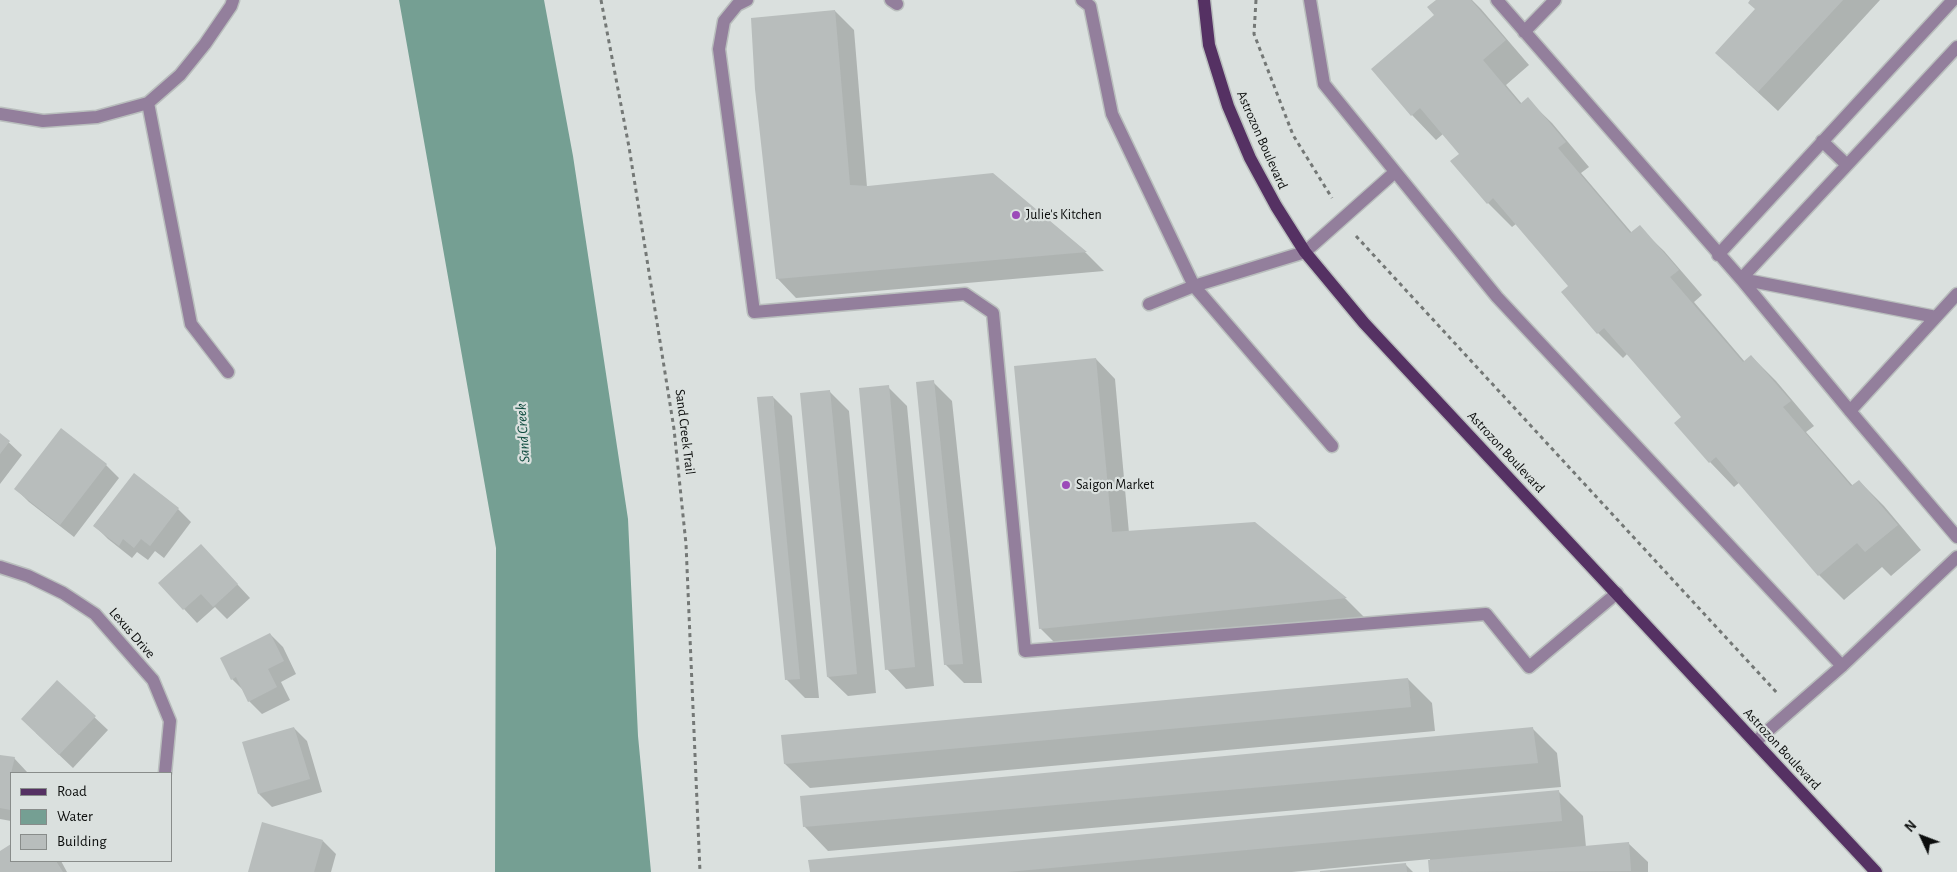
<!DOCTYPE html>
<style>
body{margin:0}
#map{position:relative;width:1957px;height:872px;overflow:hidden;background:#dae0de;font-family:"Alegreya Sans",sans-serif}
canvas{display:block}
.legend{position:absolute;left:10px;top:772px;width:162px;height:90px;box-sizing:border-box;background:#dae0de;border:1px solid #888c8a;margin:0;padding:6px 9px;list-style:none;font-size:15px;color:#0c0e0d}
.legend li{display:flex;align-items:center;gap:10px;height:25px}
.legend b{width:25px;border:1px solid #888c8a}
.north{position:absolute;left:1897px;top:812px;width:50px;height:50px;-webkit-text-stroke:4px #dae0de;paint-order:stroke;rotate:313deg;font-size:14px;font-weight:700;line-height:20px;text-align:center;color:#0c0e0d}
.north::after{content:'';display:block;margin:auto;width:18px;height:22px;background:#0c0e0d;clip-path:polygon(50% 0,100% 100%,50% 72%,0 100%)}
</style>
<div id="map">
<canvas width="1957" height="872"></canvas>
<ul class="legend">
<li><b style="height:6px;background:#553163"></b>Road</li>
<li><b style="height:14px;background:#759f93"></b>Water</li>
<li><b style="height:14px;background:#b8bdbc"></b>Building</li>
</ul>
<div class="north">N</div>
</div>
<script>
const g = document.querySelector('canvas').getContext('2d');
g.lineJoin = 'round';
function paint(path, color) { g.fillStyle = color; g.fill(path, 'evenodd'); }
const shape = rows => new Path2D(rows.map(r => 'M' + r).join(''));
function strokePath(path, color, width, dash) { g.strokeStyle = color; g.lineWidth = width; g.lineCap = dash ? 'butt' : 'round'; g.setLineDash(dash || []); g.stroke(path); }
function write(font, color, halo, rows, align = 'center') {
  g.font = font + ' "Alegreya Sans",sans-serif'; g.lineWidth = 4.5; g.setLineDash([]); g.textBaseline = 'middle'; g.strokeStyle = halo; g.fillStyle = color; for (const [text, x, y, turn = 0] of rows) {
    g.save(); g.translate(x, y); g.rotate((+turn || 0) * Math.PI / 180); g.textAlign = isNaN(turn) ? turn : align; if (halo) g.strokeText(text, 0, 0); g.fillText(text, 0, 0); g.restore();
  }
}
paint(shape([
 [399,0,544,0,573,156,628,519,638,736,651,872,495,872,496,548]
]), '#759f93');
paint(shape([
 [1438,0,1472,0,1481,9,1529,65,1506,85,1522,104,1527,99,1552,123,1589,167,1581,173,1632,233,1639,227,1664,251,1702,295,1694,302,1745,362,1751,356,1776,381,1814,426,1806,432,1853,486,1859,481,1884,506,1921,550,1891,576,1882,567,1844,600,1819,575,1740,482,1734,487,1710,462,1683,417,1628,353,1623,358,1598,333,1563,292,1570,286,1516,224,1512,227,1488,203,1460,154,1443,134,1436,140,1412,115,1373,69,1435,16],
 [1752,0,1880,0,1778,111,1736,72,1757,10],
 [835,11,854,30,867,187,993,174,1086,253,1104,271,796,298,777,278],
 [1096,359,1115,379,1129,533,1255,523,1346,599,1369,622,1065,653,1040,628],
 [933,382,952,401,982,683,964,683,945,664],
 [888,387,907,406,934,686,906,689,887,669],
 [830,392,849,411,876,693,848,696,828,677],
 [773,397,792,416,819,698,805,698,786,679],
 [0,434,22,455,0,484],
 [106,465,119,478,74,537,29,502,16,489],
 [134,475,178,509,191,522,164,558,155,551,148,560,137,552,132,558,108,539,94,525],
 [214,559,250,598,227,619,215,607,197,623,160,583],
 [270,634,283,647,296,674,281,682,290,700,262,714,249,701,244,691,232,679],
 [1408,679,1432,703,1435,731,810,788,785,764,783,737],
 [57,682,108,730,73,768,36,733],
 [294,728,307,741,322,792,272,807,259,794],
 [1532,728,1557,753,1561,787,828,851,804,826],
 [0,757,14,758,27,772,27,773,11,773,11,821,0,819],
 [1559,792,1583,816,1586,847,1628,843,1648,862,1648,872,1431,872,1430,859,1292,872,811,872],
 [323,841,336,854,331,872,249,872],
 [11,846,11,861,61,861,67,872,0,872,0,852],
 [1405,864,1413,872,1319,872]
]), '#0003');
paint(shape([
 [1436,0,1471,0,1506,40,1483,60,1520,104,1528,97,1566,142,1558,148,1630,233,1640,225,1679,270,1670,277,1743,362,1751,355,1791,401,1783,407,1851,486,1859,480,1898,525,1865,552,1857,543,1818,576,1716,457,1709,463,1674,423,1681,417,1604,328,1597,334,1561,292,1568,286,1493,198,1487,204,1450,161,1459,154,1420,108,1411,116,1371,69,1434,15,1427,7],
 [1750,0,1843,0,1758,92,1715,53,1755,9,1748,3],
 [835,10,850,185,868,186,993,173,1087,252,776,279,755,89,751,18],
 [1096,358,1112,532,1255,522,1347,598,1039,629,1014,366],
 [934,380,963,664,944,665,916,382],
 [889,385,915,667,885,670,859,388],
 [830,390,857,674,827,677,800,393],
 [773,396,800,679,785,680,757,397],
 [61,428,107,464,60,525,14,489],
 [0,433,10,441,0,454],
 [134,473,179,508,150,546,141,539,134,548,123,539,119,546,93,526],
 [201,544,238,584,213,607,201,594,183,610,158,583],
 [270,633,284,661,268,669,277,687,248,702,236,677,231,680,220,658],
 [1408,678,1411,707,784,764,781,735],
 [57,680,96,716,59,755,21,719],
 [294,727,310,779,258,794,242,742],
 [1533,727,1538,763,803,827,800,796],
 [0,755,15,757,11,773,11,810,0,808],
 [1559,790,1562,821,1007,872,810,872,808,860],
 [262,822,323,840,314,872,248,872],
 [1629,842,1631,871,1429,872,1428,860],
 [11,844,11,861,56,861,63,872,0,872,0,851],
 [1406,863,1407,872,1320,872,1320,871]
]), '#b8bdbc');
const minor = shape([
 [747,0,737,5,724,21,719,49,754,312,965,294,993,313,1025,651,1486,614,1529,667,1617,593],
 [891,0,897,4],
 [1082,0,1090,6,1112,114,1194,286,1332,446],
 [1310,0,1324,84,1497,297,1842,666],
 [1497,0,1741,279,1850,411,1957,537],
 [1524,32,1555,0],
 [148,103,191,324,228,372],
 [0,114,43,121,97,117,148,103,180,75,205,44,231,6,233,0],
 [1822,141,1847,165],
 [1718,255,1953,0],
 [1741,279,1957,47],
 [1741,279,1936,317],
 [1149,304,1194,286,1305,252,1395,172],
 [1850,411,1957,294],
 [0,567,28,576,63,593,95,614,153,680,170,721,165,773],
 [1755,742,1842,666,1957,557]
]);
const major = shape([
 [1204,0,1209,45,1228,106,1250,158,1276,206,1305,252,1364,323,1876,872]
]);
strokePath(minor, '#b9bebd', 15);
strokePath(major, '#b9bebd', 15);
strokePath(shape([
 [601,0,629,147,674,429,686,544,700,872],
 [1256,0,1254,34,1293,135,1332,198],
 [1356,236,1778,694]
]), '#747876', 3, [4, 4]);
strokePath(minor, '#937f9c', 12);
strokePath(major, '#553163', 12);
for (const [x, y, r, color] of [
 [1016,215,5,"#9c4ab9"],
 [1066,485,5,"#9c4ab9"]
]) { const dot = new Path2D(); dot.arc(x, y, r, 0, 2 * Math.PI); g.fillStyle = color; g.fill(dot); strokePath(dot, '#dae0de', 2); }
write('14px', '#0c0e0d', '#dae0de', [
 ["Astrozon Boulevard",1262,140,66],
 ["Sand Creek Trail",685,432,83],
 ["Astrozon Boulevard",1506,452,47],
 ["Lexus Drive",132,633,49],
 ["Astrozon Boulevard",1782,749,47]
]);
write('14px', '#0c0e0d', '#dae0de', [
 ["Julie's Kitchen",1026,215],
 ["Saigon Market",1076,485]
], 'left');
write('italic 15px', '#104c3f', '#dae0de', [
 ["Sand Creek",523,433,-94]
]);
</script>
